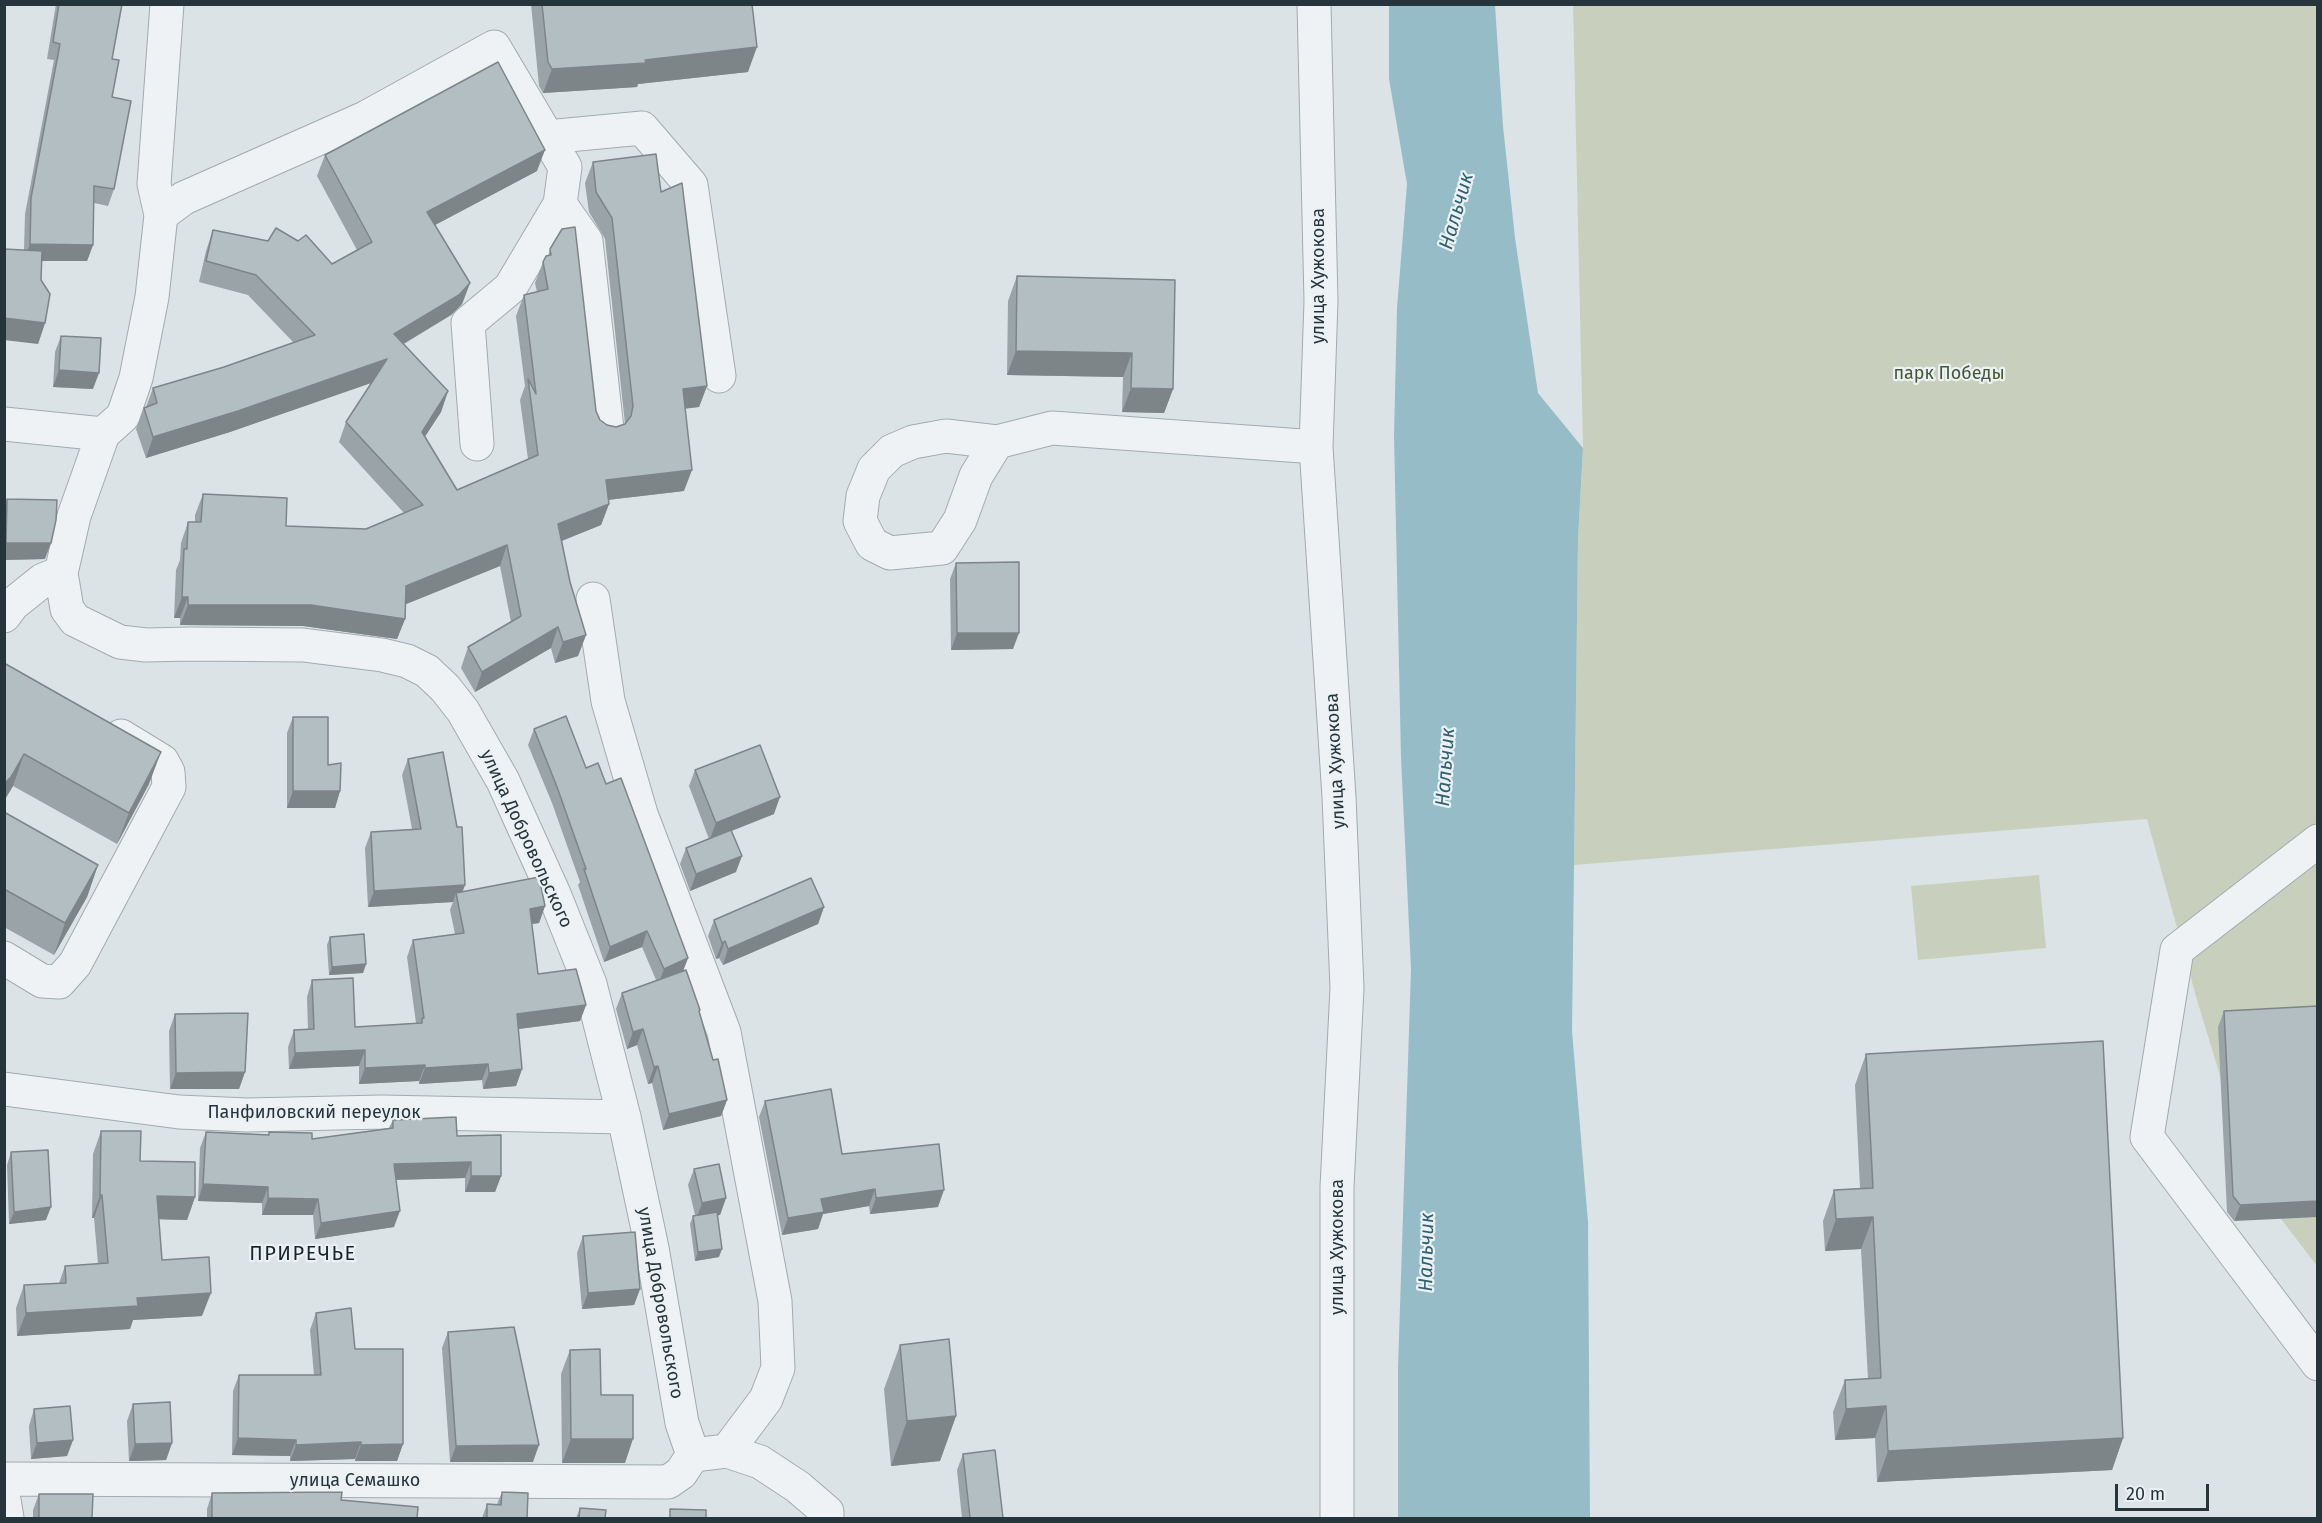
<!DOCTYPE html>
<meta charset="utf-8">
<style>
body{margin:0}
#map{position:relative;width:2322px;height:1523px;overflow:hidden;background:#dce3e6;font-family:"Fira Sans",sans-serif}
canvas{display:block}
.frame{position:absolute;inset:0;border:6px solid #26353c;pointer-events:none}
.scale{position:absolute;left:2115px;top:1484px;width:94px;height:27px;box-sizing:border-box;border:3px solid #26353c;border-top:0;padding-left:8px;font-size:18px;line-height:21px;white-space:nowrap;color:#26353c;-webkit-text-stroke:4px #ebf1f4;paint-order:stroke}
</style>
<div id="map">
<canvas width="2322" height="1523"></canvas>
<div class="frame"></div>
<div class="scale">20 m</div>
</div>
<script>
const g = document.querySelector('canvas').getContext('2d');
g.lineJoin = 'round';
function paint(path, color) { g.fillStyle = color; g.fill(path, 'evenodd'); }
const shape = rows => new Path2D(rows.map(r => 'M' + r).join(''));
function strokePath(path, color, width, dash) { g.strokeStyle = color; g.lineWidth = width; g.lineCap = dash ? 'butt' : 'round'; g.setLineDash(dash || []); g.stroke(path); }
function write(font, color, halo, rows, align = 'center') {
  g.font = font + ' "Fira Sans",sans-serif'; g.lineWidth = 4.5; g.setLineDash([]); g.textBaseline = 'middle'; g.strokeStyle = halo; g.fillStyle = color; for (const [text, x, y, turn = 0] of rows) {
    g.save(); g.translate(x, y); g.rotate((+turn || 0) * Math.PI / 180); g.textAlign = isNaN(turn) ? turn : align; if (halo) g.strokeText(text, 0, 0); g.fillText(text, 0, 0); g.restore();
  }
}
paint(shape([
 [1573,5,2317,5,2317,1266,2252,1181,2197,1000,2147,819,1574,865,1578,539,1583,448],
 [2039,875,2046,948,1918,960,1911,886]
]), '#c8d0bd');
paint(shape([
 [1389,5,1495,5,1503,126,1515,238,1538,393,1583,448,1578,539,1572,1031,1588,1222,1590,1518,1398,1518,1398,1368,1411,969,1401,758,1394,436,1397,308,1407,184,1389,79]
]), '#96bdc7');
const minor = shape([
 [167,4,154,184,161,215,152,297,136,378,123,416,103,434,74,516,61,573,67,609,75,620,120,642,146,645,191,644,303,645,382,655,407,661,427,671,445,688,463,711,503,781,554,894,590,984,624,1117,652,1248,682,1423,693,1455,727,1451,760,1462,798,1487,827,1512,827,1518],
 [1314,4,1321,301,1316,447,1339,797,1347,988,1337,1187,1337,1518],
 [547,137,642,128,691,185,719,376],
 [560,204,586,241,607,429],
 [161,215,184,198,365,118,494,47,565,167,560,204,510,288,468,323,477,444],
 [4,424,103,434],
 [997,442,946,436,913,442,892,451,874,469,863,496,860,521,872,544,890,553,942,548,960,520,976,476,997,442,1052,428,1316,447],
 [593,599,608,701,641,814,724,1032,775,1301,778,1368,766,1399,727,1451],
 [4,616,13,604,43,580,61,573],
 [2318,841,2177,950,2147,1137,2318,1364],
 [4,958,42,981,59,982,75,964,169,787,168,772,162,761,121,736],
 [4,1089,179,1112,247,1115,382,1112,624,1117],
 [4,1479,668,1482,681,1473,693,1455],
 [4,1500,7,1518]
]);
strokePath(minor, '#a2abb0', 35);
strokePath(minor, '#eef2f4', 33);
paint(shape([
 [56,4,122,4,112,59,112,97,114,189,108,206,94,203,93,245,87,261,42,261,41,280,45,323,38,344,24,250,25,214,54,60,47,59],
 [531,4,752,4,748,72,638,84,637,87,543,93,539,86],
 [325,155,537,171,435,225,470,283,462,304,451,315,404,344,448,391,441,412,425,436,457,490,528,459,520,400,525,386,516,316,524,295,537,292,535,283,543,262,548,256,550,249,596,411,600,420,607,425,616,427,625,424,605,239,589,212,585,183,593,162,661,192,707,386,699,407,685,408,684,491,608,500,609,504,601,525,562,541,570,582,586,635,578,656,555,663,551,648,475,692,461,668,468,647,511,622,500,566,406,604,405,619,397,639,303,626,180,625,180,618,174,618,176,570,180,560,181,543,188,522,195,522,195,515,203,494,286,526,366,529,404,513,339,442,346,422,372,382,230,432,146,458,136,429,144,408,146,407,153,388,224,367,294,343,248,295,199,282,206,251,213,230,332,264,357,250,317,176],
 [1017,276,1175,280,1173,389,1164,413,1122,412,1123,377,1007,375,1008,301],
 [61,336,93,389,53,387,55,352],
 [7,499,45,559,4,560,4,505],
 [956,563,1013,649,951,650,950,579],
 [4,663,149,784,117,844,13,786,4,801],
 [293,717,340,791,335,808,287,808,287,733],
 [534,729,586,768,606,784,688,958,683,971,700,1010,699,1013,713,1060,727,1100,721,1116,663,1130,652,1083,648,1084,637,1045,627,1049,616,1009,622,993,656,980,642,947,604,962,578,885,580,882,552,803,528,745],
 [408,759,465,885,462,892,545,906,539,923,532,924,538,974,586,1005,580,1021,518,1029,522,1069,516,1086,483,1089,482,1080,419,1084,419,1081,359,1084,359,1066,289,1069,288,1047,294,1030,308,1030,307,997,312,980,355,1027,416,1023,407,957,413,940,455,934,450,910,453,902,368,907,365,848,371,832,412,829,402,775],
 [695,770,774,814,732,831,736,872,690,891,680,864,686,848,709,839,689,786],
 [4,812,98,865,87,897,54,955,4,927],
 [824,907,818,924,723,965,719,958,716,959,708,936,714,920],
 [330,937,366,964,363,973,329,975,327,945],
 [2318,1006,2234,1221,2227,1212,2218,1027,2224,1011],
 [175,1014,245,1072,239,1089,170,1089,169,1031],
 [1866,1054,2123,1438,2112,1470,1877,1482,1875,1438,1835,1440,1833,1412,1845,1380,1868,1379,1861,1249,1825,1251,1823,1221,1834,1190,1860,1188,1855,1085],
 [765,1101,842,1154,938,1207,870,1214,869,1206,823,1214,818,1229,782,1235,759,1117],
 [393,1120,457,1136,501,1176,495,1192,465,1192,465,1178,396,1180,394,1227,315,1239,313,1215,262,1215,262,1203,198,1201,200,1148,206,1132,268,1135,269,1132,312,1139,389,1128],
 [101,1131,140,1161,195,1197,187,1220,159,1219,162,1260,202,1316,133,1320,130,1329,17,1336,16,1308,24,1285,59,1283,65,1266,98,1264,94,1218,92,1218,93,1154],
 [11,1152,46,1220,9,1224,7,1165],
 [694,1169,726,1198,720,1215,718,1215,719,1257,695,1261,690,1224,693,1216,695,1215,688,1185],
 [583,1236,640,1289,634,1305,582,1309,577,1253],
 [316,1313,355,1349,403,1444,397,1461,355,1461,355,1459,290,1461,290,1456,232,1455,233,1391,239,1375,314,1375,310,1330],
 [448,1332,533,1462,450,1462,442,1348],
 [900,1345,956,1416,940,1461,891,1466,884,1389],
 [570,1350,601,1395,625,1463,562,1463,561,1374],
 [133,1404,172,1443,166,1460,129,1461,127,1421],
 [34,1409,73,1440,67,1456,31,1459,29,1426],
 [963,1454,1003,1518,962,1518,957,1470],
 [502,1492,527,1518,482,1518,487,1504,497,1504],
 [212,1493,341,1500,417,1518,207,1518,207,1509],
 [39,1494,92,1518,33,1518,33,1510],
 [580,1508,605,1518,576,1518]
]), '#9aa3a8');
paint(shape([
 [757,47,748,72,638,84,637,87,543,93,552,69,645,60],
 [545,150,537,171,420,233,427,212],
 [30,244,93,245,87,261,24,261],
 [470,283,462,304,451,315,386,354,394,334],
 [4,318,45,323,38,344,4,340],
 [1016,351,1132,353,1123,377,1007,375],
 [387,359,380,380,230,432,146,458,153,437],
 [59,370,99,373,93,389,53,387],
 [707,386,699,407,675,410,683,389],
 [1131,388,1173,389,1164,413,1122,412],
 [448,391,441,412,415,452,422,432],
 [692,470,684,491,598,501,606,480],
 [609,504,601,525,551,545,558,524],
 [6,543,51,543,45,559,4,560,4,547],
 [507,545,500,566,399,607,406,586],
 [182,597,188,597,180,618,174,618],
 [188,605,311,605,405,619,397,639,303,626,180,625],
 [558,627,551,648,475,692,482,672],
 [957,633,1019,633,1013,649,951,650],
 [586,635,578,656,555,663,563,642],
 [161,752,149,784,117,844,129,813],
 [24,754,13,786,4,801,4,784],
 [293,791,340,791,335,808,287,808],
 [780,797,774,814,710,839,716,823],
 [742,856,736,872,690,891,696,874],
 [98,865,87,897,54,955,65,923],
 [465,885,459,902,456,893,453,902,368,907,374,891],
 [545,906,539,923,524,925,530,909],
 [824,907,818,924,723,965,728,949],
 [647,931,642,947,604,962,610,947],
 [725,941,719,958,716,959,722,943],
 [688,958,682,974,658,985,664,969],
 [366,964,363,973,329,975,332,967],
 [586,1005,580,1021,511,1030,517,1014],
 [643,1029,637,1045,627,1049,633,1032],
 [365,1050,359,1066,289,1069,295,1053],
 [488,1064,482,1080,419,1084,425,1068],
 [425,1065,419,1081,359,1084,365,1068],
 [658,1066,652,1083,648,1084,654,1067],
 [522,1069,516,1086,483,1089,489,1073],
 [245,1072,239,1089,170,1089,176,1073],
 [727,1100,721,1116,663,1130,669,1114],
 [471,1162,465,1178,388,1180,394,1164],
 [471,1176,501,1176,495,1192,465,1192],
 [203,1184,268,1187,262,1203,198,1201],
 [875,1189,869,1206,823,1214,818,1229,782,1235,788,1218,821,1199],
 [944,1190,938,1207,870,1214,876,1198],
 [100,1195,102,1195,94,1218,92,1218],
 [157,1196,195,1197,187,1220,149,1219],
 [268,1198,318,1199,313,1215,262,1215],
 [726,1198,720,1215,696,1220,702,1203],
 [2318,1201,2318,1217,2234,1221,2240,1205],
 [51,1207,46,1220,9,1224,14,1212],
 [400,1211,394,1227,315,1239,321,1223],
 [1873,1217,1861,1249,1825,1251,1836,1219],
 [722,1249,719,1257,695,1261,698,1252],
 [640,1289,634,1305,582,1309,588,1293],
 [211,1293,202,1316,133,1320,130,1329,17,1336,26,1313,137,1298],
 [1886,1406,1875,1438,1835,1440,1846,1409],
 [956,1416,940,1461,891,1466,907,1421],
 [238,1438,296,1440,290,1456,232,1455],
 [2123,1438,2112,1470,1877,1482,1888,1451],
 [571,1439,633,1439,625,1463,562,1463],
 [73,1440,67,1456,31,1459,37,1443],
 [361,1442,355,1459,290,1461,296,1445],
 [172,1443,166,1460,129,1461,135,1444],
 [403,1444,397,1461,355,1461,361,1445],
 [539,1445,533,1462,450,1462,456,1446]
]), '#7d8588');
const building = shape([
 [59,4,122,4,112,59,119,60,112,97,131,101,114,189,94,186,93,245,30,244,31,198,60,44,53,42,59,4],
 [542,4,752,4,757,47,645,60,646,63,552,69,548,62,542,4],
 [498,62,545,150,427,212,470,283,459,295,394,334,448,391,422,432,457,490,538,455,528,379,536,394,524,295,548,289,543,262,546,256,551,255,550,249,562,229,575,227,596,411,600,420,607,425,616,427,625,424,631,416,633,406,612,218,596,192,593,162,656,154,661,192,682,183,707,386,683,389,692,470,606,480,609,504,558,524,570,582,586,635,563,642,558,627,482,672,468,647,521,616,507,545,406,586,405,619,311,605,188,605,188,597,182,597,184,549,187,549,188,522,201,522,203,494,287,498,286,526,366,529,423,505,346,422,387,359,238,411,153,437,144,408,157,403,153,388,224,367,315,335,256,275,206,261,213,230,268,241,276,228,298,241,306,235,332,264,372,242,325,155,498,62],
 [4,249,42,251,41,280,50,294,45,323,4,318,4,249],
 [1017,276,1175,280,1173,389,1131,388,1132,353,1016,351,1017,276],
 [61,336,101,338,99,373,59,370,61,336],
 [7,499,57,500,56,520,51,543,6,543,7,499],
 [1019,562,1019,633,957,633,956,563,1019,562],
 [4,663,161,752,129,813,24,754,11,777,4,784,4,663],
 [566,716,586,768,598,763,606,784,621,778,688,958,664,969,647,931,610,947,584,869,586,869,557,787,534,729,566,716],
 [293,717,328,717,328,765,341,763,340,791,293,791,293,717],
 [760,745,780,797,716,823,695,770,760,745],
 [443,752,457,827,462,827,465,885,374,891,371,832,421,829,408,759,443,752],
 [4,812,98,865,65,923,4,889,4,812],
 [731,830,742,856,696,874,686,848,731,830],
 [539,877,545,906,530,909,538,974,576,969,586,1005,517,1014,522,1069,489,1073,488,1064,425,1068,425,1065,365,1068,365,1050,295,1053,294,1030,314,1029,312,980,353,978,355,1027,422,1023,422,1018,424,1018,413,940,464,933,456,893,539,877],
 [811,878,824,907,728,949,725,941,722,943,714,920,811,878],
 [364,934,366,964,332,967,330,937,364,934],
 [686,970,700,1010,699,1011,713,1060,718,1059,727,1100,669,1114,658,1066,654,1067,643,1029,633,1032,622,993,686,970],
 [2318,1006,2318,1201,2240,1205,2233,1196,2224,1011,2318,1006],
 [248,1013,245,1072,176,1073,175,1014,248,1013],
 [2103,1041,2123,1438,1888,1451,1886,1406,1846,1409,1845,1380,1881,1378,1873,1217,1836,1219,1834,1190,1873,1188,1866,1054,2103,1041],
 [831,1089,842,1154,939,1144,944,1190,876,1198,875,1189,821,1199,824,1212,788,1218,765,1101,831,1089],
 [456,1117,457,1136,501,1135,501,1176,471,1176,471,1162,394,1164,400,1211,321,1223,318,1199,268,1198,268,1187,203,1184,206,1132,269,1135,269,1132,312,1133,312,1139,393,1128,393,1120,456,1117],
 [101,1131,141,1131,140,1161,195,1162,195,1197,157,1196,162,1260,209,1257,211,1293,137,1298,138,1306,26,1313,24,1285,66,1283,65,1266,108,1263,102,1195,100,1195,101,1131],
 [48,1150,51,1207,14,1212,11,1152,48,1150],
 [719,1164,726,1198,702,1203,694,1169,719,1164],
 [717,1212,722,1249,698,1252,693,1216,717,1212],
 [635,1232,640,1289,588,1293,583,1236,635,1232],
 [351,1308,355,1349,403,1349,403,1444,361,1445,361,1442,296,1445,296,1440,238,1438,239,1375,321,1375,316,1313,351,1308],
 [514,1327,539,1445,456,1446,448,1332,514,1327],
 [949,1339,956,1416,907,1421,900,1345,949,1339],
 [600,1349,601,1395,633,1395,633,1439,571,1439,570,1350,600,1349],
 [170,1402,172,1443,135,1444,133,1404,170,1402],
 [70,1406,73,1440,37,1443,34,1409,70,1406],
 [995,1450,1003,1518,970,1518,963,1454,995,1450],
 [342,1492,341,1500,418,1507,417,1518,212,1518,212,1493,342,1492],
 [502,1492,528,1493,527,1518,487,1518,487,1504,501,1505,502,1492],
 [39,1494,93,1494,92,1518,39,1518,39,1494],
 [580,1508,606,1510,605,1518,579,1518,580,1508],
 [670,1509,706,1510,706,1518,670,1518,670,1509]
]);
paint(building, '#b3bec3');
strokePath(building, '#7d8588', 1.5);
write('18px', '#26353c', '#ebf1f4', [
 ["улица Хужокова",1319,276,-90],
 ["улица Хужокова",1336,761,-93],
 ["улица Добровольского",526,839,65],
 ["Панфиловский переулок",314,1113],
 ["улица Хужокова",1338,1247,-90],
 ["улица Добровольского",660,1303,80],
 ["улица Семашко",355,1481]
]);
write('18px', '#465833', '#ebf1f4', [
 ["парк Победы",1949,374]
]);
write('italic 20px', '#306170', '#ebf1f4', [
 ["Нальчик",1457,211,-74],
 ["Нальчик",1446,767,-86],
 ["Нальчик",1427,1252,-89]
]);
g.letterSpacing = '1.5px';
write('20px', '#18252d', '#ebf1f4', [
 ["ПРИРЕЧЬЕ",303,1254]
]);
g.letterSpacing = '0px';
</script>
